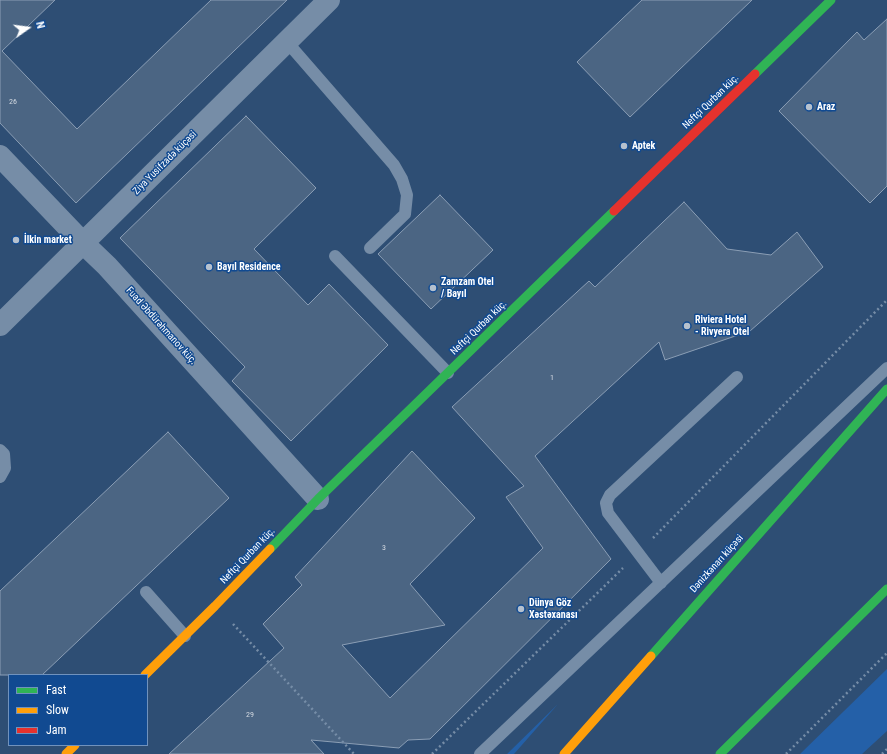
<!DOCTYPE html>
<meta charset="utf-8">
<style>
body{margin:0}
#map{position:relative;width:887px;height:754px;overflow:hidden;background:#2e4e74;font-family:"Roboto Condensed",sans-serif}
canvas{display:block}
.legend{position:absolute;left:8px;top:674px;width:140px;height:72px;box-sizing:border-box;background:#114a91;border:1px solid #7092bd;margin:0;padding:5px 7px;list-style:none;font-size:12px;color:#fff}
.legend li{display:flex;align-items:center;gap:8px;height:20px}
.legend b{width:20px;border:1px solid #7092bd}
.north{position:absolute;left:8px;top:8px;width:40px;height:40px;-webkit-text-stroke:3px #114a91;paint-order:stroke;rotate:76deg;font-size:11px;font-weight:700;line-height:16px;text-align:center;color:#fff}
.north::after{content:'';display:block;margin:auto;width:14px;height:18px;background:#fff;clip-path:polygon(50% 0,100% 100%,50% 72%,0 100%)}
</style>
<div id="map">
<canvas width="887" height="754"></canvas>
<ul class="legend">
<li><b style="height:5px;background:#30b455"></b>Fast</li>
<li><b style="height:5px;background:#ff9f0a"></b>Slow</li>
<li><b style="height:5px;background:#e5322d"></b>Jam</li>
</ul>
<div class="north">N</div>
</div>
<script>
const g = document.querySelector('canvas').getContext('2d');
g.lineJoin = 'round';
function paint(path, color) { g.fillStyle = color; g.fill(path, 'evenodd'); }
const shape = rows => new Path2D(rows.map(r => 'M' + r).join(''));
function strokePath(path, color, width, dash) { g.strokeStyle = color; g.lineWidth = width; g.lineCap = dash ? 'butt' : 'round'; g.setLineDash(dash || []); g.stroke(path); }
function write(font, color, halo, rows, align = 'center') {
  g.font = font + ' "Roboto Condensed",sans-serif'; g.lineWidth = 3; g.setLineDash([]); g.textBaseline = 'middle'; g.strokeStyle = halo; g.fillStyle = color; for (const [text, x, y, turn = 0] of rows) {
    g.save(); g.translate(x, y); g.rotate((+turn || 0) * Math.PI / 180); g.textAlign = isNaN(turn) ? turn : align; if (halo) g.strokeText(text, 0, 0); g.fillText(text, 0, 0); g.restore();
  }
}
paint(shape([
 [887,669,887,731,862,754,800,754],
 [558,704,514,754,507,754]
]), '#2460a8');
const building = shape([
 [0,0,55,0,2,51,77,129,211,0,287,0,76,203,0,123,0,0],
 [642,0,752,0,630,117,577,62,642,0],
 [887,19,887,186,870,203,779,111,857,32,864,40,887,19],
 [246,116,316,188,254,249,308,305,329,284,388,345,291,441,232,381,245,367,120,238,246,116],
 [440,195,493,250,431,309,378,254,440,195],
 [684,202,727,249,771,255,797,232,823,267,750,331,665,360,659,342,535,456,611,559,430,739,408,740,399,748,311,740,324,754,169,754,284,648,263,624,302,585,295,577,412,451,475,518,410,584,445,625,342,645,390,698,543,548,506,497,524,486,452,407,589,281,595,287,684,202],
 [168,432,229,498,42,675,0,675,0,591,168,432]
]);
paint(building, '#4b6583');
strokePath(building, '#8b9eb5', 1);
strokePath(shape([
 [653,538,887,300],
 [233,624,354,754],
 [432,754,623,568],
 [786,754,887,653],
 [882,754,887,749]
]), '#768da7', 2.5, [2, 3]);
strokePath(shape([
 [287,42,394,165,402,179,407,195,405,214,370,248],
 [335,256,448,373],
 [0,450,4,454,5,468,0,477],
 [661,583,608,513,606,503,610,495,737,377],
 [146,592,185,636],
 [480,754,887,368]
]), '#768da7', 12);
strokePath(shape([
 [0,156,84,244,107,266,318,499],
 [0,325,329,0]
]), '#768da7', 22);
strokePath(shape([
 [755,74,831,0],
 [270,549,318,499,614,211],
 [651,656,887,389],
 [720,754,887,589]
]), '#30b455', 9);
strokePath(shape([
 [145,675,215,606,270,549],
 [66,754,75,745],
 [564,754,651,656]
]), '#ff9f0a', 9);
strokePath(shape([
 [614,211,755,74]
]), '#e5322d', 9);
for (const [x, y, r, color] of [
 [809,107,4,"#b6c1ce"],
 [624,146,4,"#b6c1ce"],
 [16,240,4,"#b6c1ce"],
 [209,267,4,"#b6c1ce"],
 [433,288,4,"#b6c1ce"],
 [687,326,4,"#b6c1ce"],
 [521,609,4,"#b6c1ce"]
]) { const dot = new Path2D(); dot.arc(x, y, r, 0, 2 * Math.PI); g.fillStyle = color; g.fill(dot); strokePath(dot, '#114a91', 1.5); }
write('8px', '#d2d8e0', null, [
 ["26",13,102],
 ["1",552,378],
 ["3",384,548],
 ["29",250,715]
]);
write('10px', '#fff', '#114a91', [
 ["Neftçi Qurban küç.",711,102,-44],
 ["Ziya Yusifzadə küçəsi",165,163,-45],
 ["Fuad Əbdürəhmanov küç.",161,326,48],
 ["Neftçi Qurban küç.",479,328,-44],
 ["Neftçi Qurban küç.",248,556,-46],
 ["Dənizkənarı küçəsi",717,564,-48]
]);
write('bold 10px', '#fff', '#114a91', [
 ["Araz",817,107],
 ["Aptek",632,146],
 ["İlkin market",24,240],
 ["Bayıl Residence",217,267],
 ["Zamzam Otel",441,282],
 ["/ Bayıl",441,294],
 ["Riviera Hotel",695,320],
 ["- Rivyera Otel",695,332],
 ["Dünya Göz",529,603],
 ["Xəstəxanası",529,615]
], 'left');
</script>
